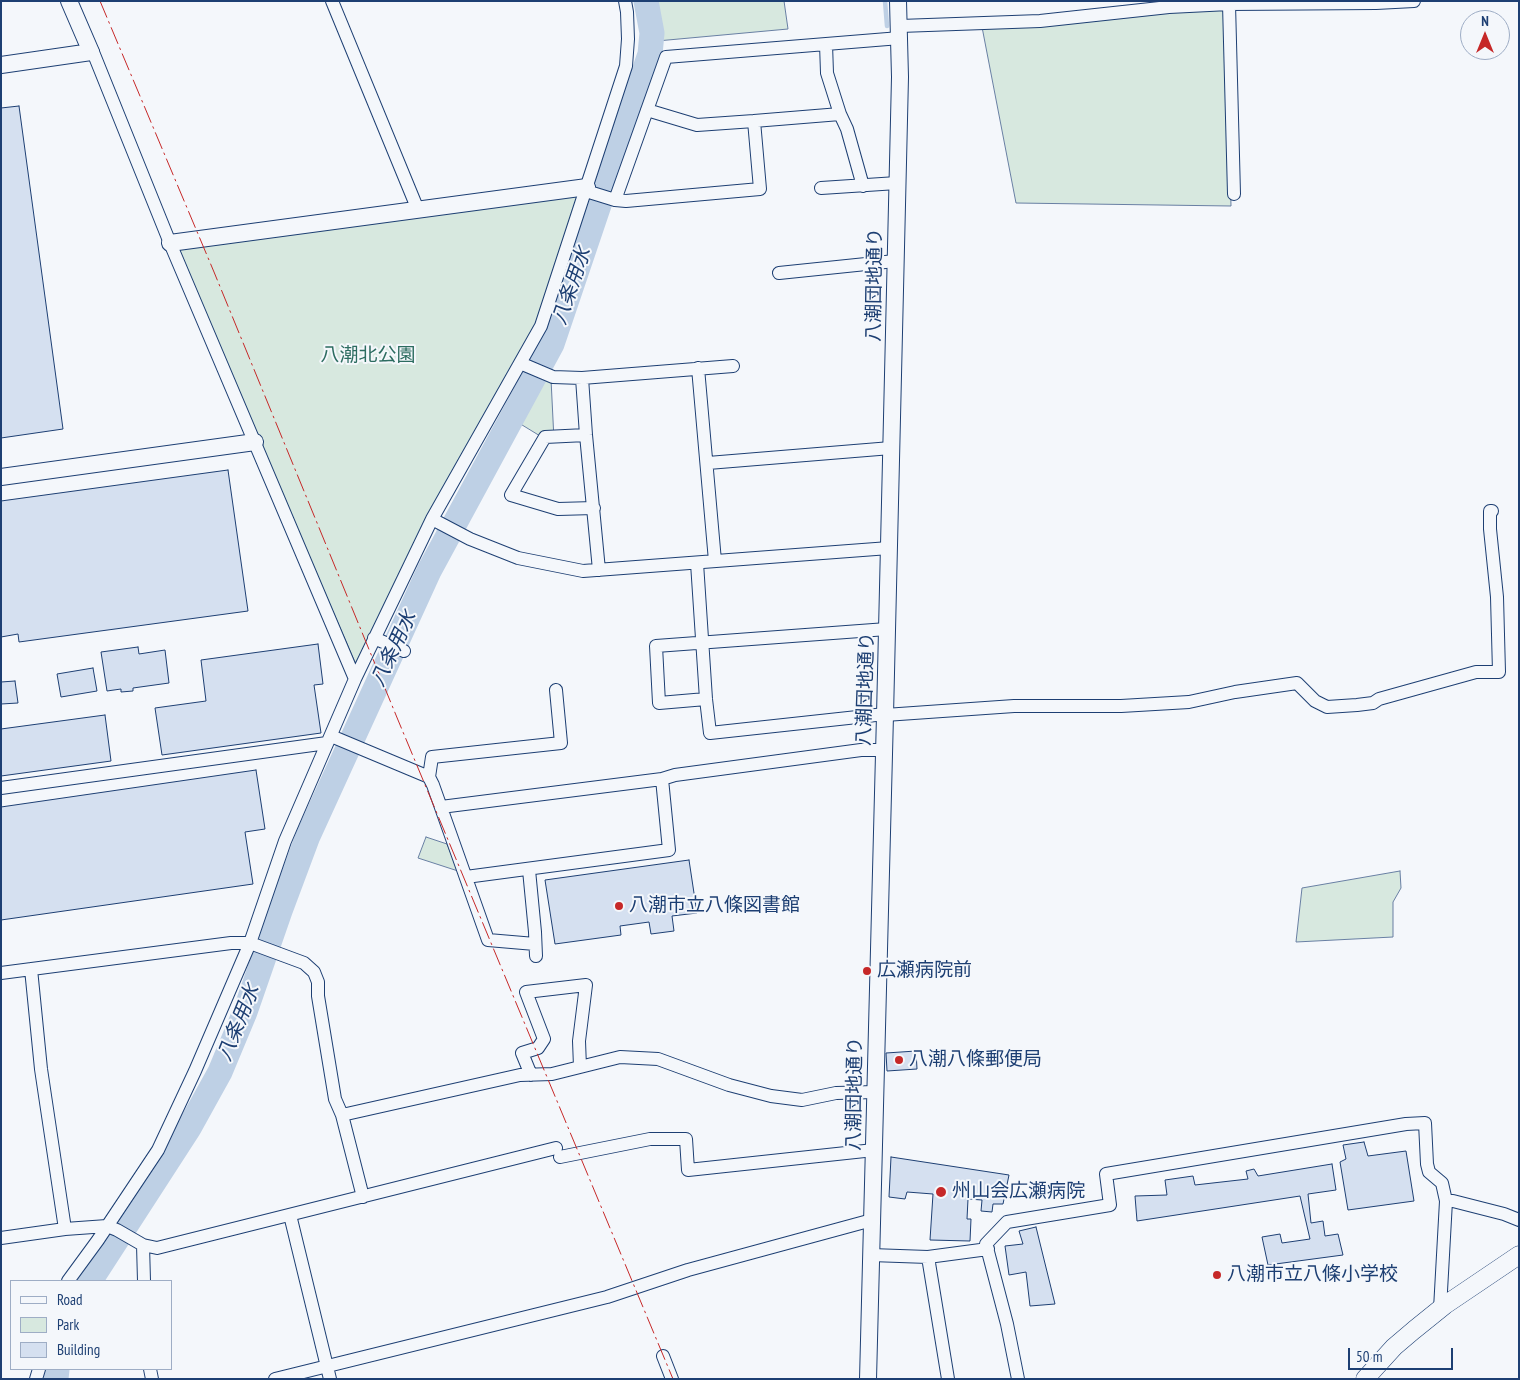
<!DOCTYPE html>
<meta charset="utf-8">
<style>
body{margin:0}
#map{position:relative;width:1520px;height:1380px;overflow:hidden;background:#f4f7fb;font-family:"PT Sans Narrow",sans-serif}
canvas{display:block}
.frame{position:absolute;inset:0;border:2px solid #1d3f73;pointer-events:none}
.legend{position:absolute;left:10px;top:1280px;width:162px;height:90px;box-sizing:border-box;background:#f4f7fb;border:1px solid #9eadc5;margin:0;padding:6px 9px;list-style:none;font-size:15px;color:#1d3f73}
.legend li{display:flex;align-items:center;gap:10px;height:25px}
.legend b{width:25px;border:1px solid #9eadc5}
.north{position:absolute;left:1460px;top:10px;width:50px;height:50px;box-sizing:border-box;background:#f4f7fb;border:1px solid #9eadc5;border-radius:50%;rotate:0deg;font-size:14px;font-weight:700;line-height:20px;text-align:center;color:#1d3f73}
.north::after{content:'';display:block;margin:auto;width:18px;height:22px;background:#c62828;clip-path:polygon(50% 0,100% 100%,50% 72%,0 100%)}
.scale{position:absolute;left:1348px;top:1348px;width:105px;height:22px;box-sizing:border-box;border:2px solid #1d3f73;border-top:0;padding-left:6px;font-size:15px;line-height:18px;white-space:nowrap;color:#1d3f73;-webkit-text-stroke:4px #f4f7fb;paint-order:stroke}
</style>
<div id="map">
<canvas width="1520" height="1380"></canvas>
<div class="frame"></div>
<ul class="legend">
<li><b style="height:6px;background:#f4f7fb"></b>Road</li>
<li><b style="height:14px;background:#d7e8df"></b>Park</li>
<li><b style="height:14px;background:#d5e0f0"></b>Building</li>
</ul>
<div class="north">N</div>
<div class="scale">50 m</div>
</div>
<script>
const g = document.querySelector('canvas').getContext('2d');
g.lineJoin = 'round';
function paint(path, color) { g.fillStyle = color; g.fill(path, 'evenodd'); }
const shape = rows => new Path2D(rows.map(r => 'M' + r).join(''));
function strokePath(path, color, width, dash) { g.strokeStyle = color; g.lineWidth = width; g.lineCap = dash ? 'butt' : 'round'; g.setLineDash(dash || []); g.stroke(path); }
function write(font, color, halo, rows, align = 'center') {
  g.font = font + ' "PT Sans Narrow","Noto Sans JP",sans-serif'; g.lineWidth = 4; g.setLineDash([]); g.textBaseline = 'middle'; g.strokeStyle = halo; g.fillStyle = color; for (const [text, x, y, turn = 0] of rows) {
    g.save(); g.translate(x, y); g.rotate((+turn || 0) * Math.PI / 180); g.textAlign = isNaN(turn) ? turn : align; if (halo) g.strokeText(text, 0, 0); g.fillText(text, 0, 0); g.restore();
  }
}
const green = shape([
 [649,1,784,1,788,29,657,41,649,1],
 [1226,7,1231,206,1016,203,982,27,1226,7],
 [580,194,535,325,357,667,174,245,580,194],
 [538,373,551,379,554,440,545,439,514,420,538,373],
 [426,837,447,844,458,871,418,858,426,837],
 [1400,871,1401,888,1393,902,1393,937,1296,942,1302,888,1400,871]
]);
paint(green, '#d7e8df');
strokePath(green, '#687fa3', 1);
strokePath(shape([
 [885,1,887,26]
]), '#bed0e5', 4.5);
strokePath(shape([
 [90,1281,189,1128,220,1072,245,1012,280,911,308,836,429,571,552,344,650,54,652,33,646,1],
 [56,1379,57,1369]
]), '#bed0e5', 25);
const building = shape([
 [19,106,63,429,1,438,1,108,19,106],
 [228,470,248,611,19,642,18,634,1,637,1,501,228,470],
 [318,644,323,684,314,685,321,733,162,755,155,708,206,701,201,660,318,644],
 [138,647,139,654,165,650,169,683,133,688,133,691,121,692,121,689,107,691,101,652,138,647],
 [93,668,97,691,61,697,57,674,93,668],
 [15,681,18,703,1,704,1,682,15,681],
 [105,715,111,761,1,776,1,729,105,715],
 [256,770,265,829,245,832,253,884,1,920,1,807,256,770],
 [689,860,697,913,672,916,674,931,651,934,649,922,620,926,621,935,555,944,545,880,689,860],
 [916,1051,917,1069,887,1071,886,1053,916,1051],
 [1364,1142,1368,1156,1406,1151,1414,1201,1348,1210,1340,1162,1346,1159,1343,1145,1364,1142],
 [891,1157,1009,1175,1003,1204,993,1204,992,1212,981,1211,982,1200,968,1199,967,1219,971,1219,970,1241,930,1240,933,1194,907,1192,905,1199,889,1197,891,1157],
 [1332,1164,1336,1190,1308,1194,1311,1223,1323,1221,1325,1236,1338,1234,1343,1255,1268,1265,1262,1237,1280,1234,1282,1243,1310,1239,1300,1196,1137,1221,1135,1196,1167,1195,1165,1180,1193,1176,1195,1185,1248,1179,1246,1171,1254,1169,1258,1176,1332,1164],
 [1036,1227,1055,1304,1030,1306,1026,1272,1009,1275,1005,1246,1023,1244,1019,1231,1036,1227]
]);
paint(building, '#d5e0f0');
strokePath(building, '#1d3f73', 1);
const minor = shape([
 [332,1,418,210],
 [1229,4,1234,194],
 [900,26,1040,21,1169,7,1229,4,1376,3,1414,1],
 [826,44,827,73,840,114,847,129,863,186],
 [91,52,93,52,170,243,355,679],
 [647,110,697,125,754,121],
 [821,188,897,183],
 [586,191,615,200,626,201,760,189,754,121,840,114],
 [615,200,666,57,900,38],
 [779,273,895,261],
 [520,363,553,377,582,378,733,366],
 [698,368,715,561],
 [582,378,586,435,599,570],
 [586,435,545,437,511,495,558,509,594,508],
 [708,463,891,448],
 [432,519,470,539,518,558,583,571,889,548],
 [697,563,706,699,710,733,885,714],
 [374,638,404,651],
 [706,699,659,703,656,646,887,629],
 [885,715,1014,706,1121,706,1189,702,1235,692,1297,683,1315,701,1327,707,1357,705,1373,703,1379,699,1476,672,1499,672,1497,597,1490,529,1490,511,1492,511],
 [331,736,429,777,433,785,488,940,535,944],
 [429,777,432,757,561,743,556,690],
 [1,788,327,743],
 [441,807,662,779,675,775,861,750,884,750],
 [529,870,535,932,536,956],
 [466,877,669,850,662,779],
 [31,969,41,1069,65,1229],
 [1,973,231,943,250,943,304,963,314,972,318,982,318,996,335,1099,342,1115,363,1197],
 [531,1075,522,1053,538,1048,544,1039,526,992,586,985,579,1041,580,1067],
 [342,1115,520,1075,552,1074,620,1057,658,1059,729,1085,771,1096,802,1100,836,1093,875,1092],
 [560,1157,650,1139,686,1139,688,1170,874,1150],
 [1446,1201,1453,1201,1504,1214,1519,1220],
 [290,1215,330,1379],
 [1,1238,65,1229,107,1226,117,1230,143,1245,157,1248,556,1148],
 [143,1245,144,1281],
 [871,1255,928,1257,988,1249],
 [928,1257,948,1379],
 [68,1281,98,1240,158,1150,195,1071,250,943,285,841,355,679,432,519,541,326,626,66,628,39,627,12,625,1],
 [663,1356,672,1379],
 [150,1369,152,1379],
 [36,1379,39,1369],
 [275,1379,607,1297,688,1270,872,1220],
 [1018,1379,1007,1324,986,1244,1007,1222,1110,1205,1106,1174,1406,1124,1425,1123,1427,1164,1429,1172,1442,1183,1446,1201,1440,1309]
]);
const tertiary = shape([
 [1,65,91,52,69,1],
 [170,243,587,187],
 [1,477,255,442],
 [868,1379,885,715,900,77,898,1]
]);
const secondary = shape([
 [1365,1379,1394,1347,1414,1330,1445,1305,1519,1255]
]);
strokePath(minor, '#1d3f73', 14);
strokePath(tertiary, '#1d3f73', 18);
strokePath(secondary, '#1d3f73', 19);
strokePath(minor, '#f4f7fb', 12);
strokePath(tertiary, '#f4f7fb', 16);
strokePath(secondary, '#f4f7fb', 18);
strokePath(shape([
 [100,1,214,272,398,720,673,1379]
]), '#c62828', 1, [18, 4, 2.5, 4]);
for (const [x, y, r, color] of [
 [619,906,5,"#c62828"],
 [867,971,5,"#c62828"],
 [899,1060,5,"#c62828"],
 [941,1192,6,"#c62828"],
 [1217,1275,5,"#c62828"]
]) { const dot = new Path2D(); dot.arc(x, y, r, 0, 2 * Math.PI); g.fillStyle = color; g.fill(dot); strokePath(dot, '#f4f7fb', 2); }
write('19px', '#1d3f73', '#f4f7fb', [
 ["八潮団地通り",875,285,-89],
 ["八潮団地通り",866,689,-88],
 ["八潮団地通り",855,1094,-89]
]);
write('19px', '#2c6c60', '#f4f7fb', [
 ["八潮北公園",368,356]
]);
write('19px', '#1d3f73', '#f4f7fb', [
 ["八潮市立八條図書館",629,906],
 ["広瀬病院前",877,971],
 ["八潮八條郵便局",909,1060],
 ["州山会広瀬病院",952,1192],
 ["八潮市立八條小学校",1227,1275]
], 'left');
write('italic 20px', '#1d3f73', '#f4f7fb', [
 ["八条用水",572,286,-71],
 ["八条用水",394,649,-65],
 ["八条用水",239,1023,-68]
]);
</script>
